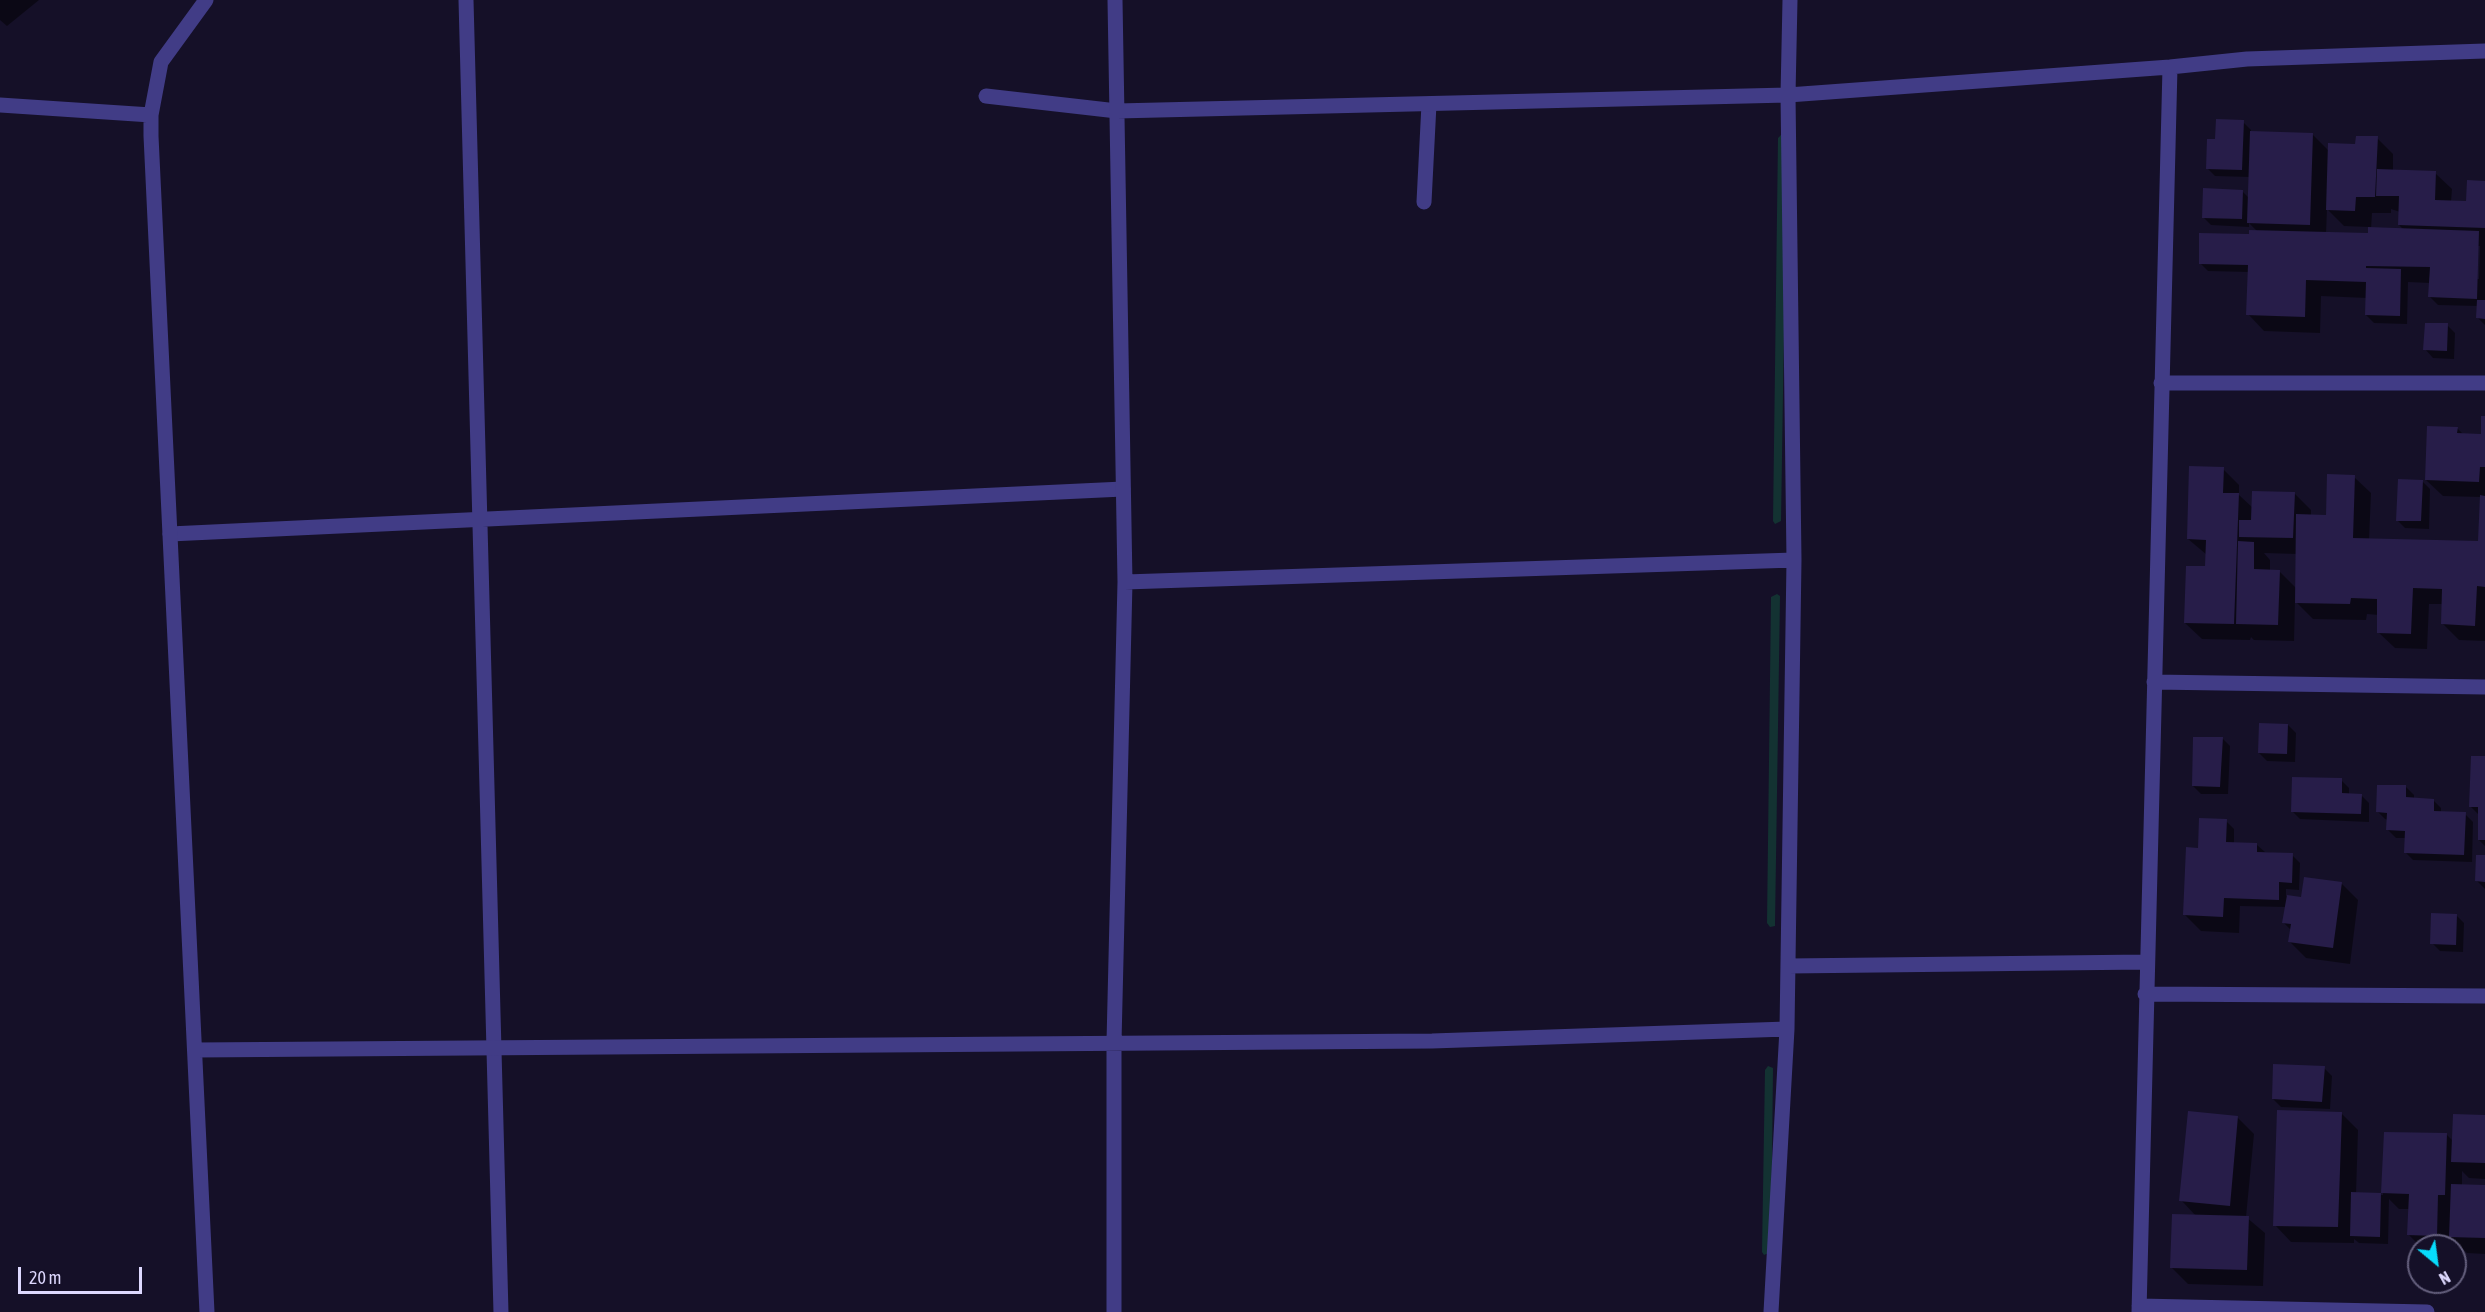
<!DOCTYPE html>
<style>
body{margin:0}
#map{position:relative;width:2485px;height:1312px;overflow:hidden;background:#151028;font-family:"Asap Condensed",sans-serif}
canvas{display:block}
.north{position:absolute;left:2407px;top:1234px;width:60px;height:60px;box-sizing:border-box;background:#151028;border:2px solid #65607e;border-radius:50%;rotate:151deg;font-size:16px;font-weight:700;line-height:24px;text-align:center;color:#ddd8fe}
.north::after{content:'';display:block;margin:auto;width:21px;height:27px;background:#07dcfb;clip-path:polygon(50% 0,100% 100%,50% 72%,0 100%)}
.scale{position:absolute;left:18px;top:1267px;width:124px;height:27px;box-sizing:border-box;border:3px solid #ddd8fe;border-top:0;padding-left:8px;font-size:18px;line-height:21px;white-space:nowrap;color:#ddd8fe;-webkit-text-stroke:4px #151028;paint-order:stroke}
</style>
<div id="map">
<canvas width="2485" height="1312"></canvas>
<div class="north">N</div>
<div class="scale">20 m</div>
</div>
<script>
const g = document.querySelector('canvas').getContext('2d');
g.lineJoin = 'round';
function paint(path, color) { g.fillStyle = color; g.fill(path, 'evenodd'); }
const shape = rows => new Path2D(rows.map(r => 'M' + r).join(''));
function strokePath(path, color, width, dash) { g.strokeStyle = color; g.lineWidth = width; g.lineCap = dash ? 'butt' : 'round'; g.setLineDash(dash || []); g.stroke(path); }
paint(shape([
 [1781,135,1787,138,1781,521,1775,524,1773,521,1778,138],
 [1777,594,1780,596,1775,924,1775,926,1770,927,1767,923,1771,597],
 [1768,1066,1773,1068,1771,1252,1764,1255,1762,1252,1765,1070]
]), '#133232');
paint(shape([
 [0,0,39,0,7,26,0,20],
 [2243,122,2251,130,2251,132,2313,135,2330,152,2377,138,2393,154,2393,171,2435,173,2452,189,2451,202,2468,202,2485,182,2485,325,2478,318,2478,306,2438,305,2430,297,2430,283,2408,282,2407,324,2374,323,2366,315,2367,298,2321,296,2320,333,2264,331,2248,314,2249,272,2208,271,2200,263,2258,232,2249,223,2249,227,2211,225,2203,217,2242,191,2249,198,2250,177,2215,176,2207,168,2216,141],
 [2327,209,2344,226,2369,227,2369,235,2326,234],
 [2391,209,2400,212,2399,225,2404,230,2371,229,2372,213,2391,213],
 [2477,246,2480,246,2479,279,2476,279],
 [2447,325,2455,333,2454,359,2433,358,2425,349],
 [2485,418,2485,641,2459,640,2443,624,2443,604,2429,604,2427,649,2395,648,2378,632,2379,615,2367,614,2366,620,2313,619,2295,601,2294,641,2254,640,2251,637,2250,640,2202,639,2185,623,2206,568,2207,555,2188,539,2223,469,2239,485,2239,495,2253,508,2294,493,2311,510,2311,516,2327,516,2354,477,2371,493,2369,540,2480,542,2481,497,2443,496,2426,480,2457,428,2464,435,2482,436],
 [2264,553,2297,554,2296,588,2279,571,2270,571,2270,560],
 [2422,481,2430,489,2429,529,2405,528,2397,520],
 [2288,725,2296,733,2295,762,2267,761,2259,753],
 [2222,738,2230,746,2228,794,2201,794,2193,786],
 [2485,758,2485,846,2479,840,2478,814,2470,806],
 [2341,780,2349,788,2349,795,2361,795,2369,803,2369,822,2300,819,2292,811],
 [2406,787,2414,795,2414,799,2433,800,2441,808,2441,813,2465,814,2473,822,2472,862,2413,860,2405,852,2406,838,2396,838,2388,830,2388,820,2385,819,2377,811],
 [2226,821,2234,829,2234,844,2257,845,2265,852,2292,855,2300,863,2299,890,2286,889,2286,896,2303,899,2342,884,2358,900,2350,964,2306,958,2290,942,2291,930,2284,923,2286,907,2240,906,2239,933,2201,931,2185,915,2202,849],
 [2485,857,2485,889,2477,881],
 [2456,915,2464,923,2463,952,2440,951,2432,943],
 [2324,1068,2332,1076,2330,1109,2281,1107,2273,1099],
 [2342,1114,2358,1130,2356,1194,2383,1195,2385,1133,2447,1135,2454,1142,2485,1117,2485,1179,2469,1178,2462,1171,2462,1185,2485,1186,2485,1254,2467,1253,2453,1239,2453,1246,2420,1246,2409,1235,2410,1209,2399,1209,2389,1199,2388,1244,2359,1243,2354,1239,2354,1243,2291,1242,2275,1225],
 [2237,1117,2254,1134,2246,1217,2265,1233,2263,1286,2188,1284,2171,1267,2196,1216,2181,1200]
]), '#0007');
paint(shape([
 [2216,119,2244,120,2242,170,2206,169,2207,139,2215,139],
 [2250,131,2313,133,2310,225,2247,223],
 [2356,136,2378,136,2375,197,2356,197,2355,211,2326,210,2328,143,2355,144],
 [2377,169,2436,171,2435,200,2466,201,2467,180,2485,181,2485,228,2398,225,2399,196,2376,196],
 [2203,188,2243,190,2242,219,2202,218],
 [2368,227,2479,231,2477,299,2428,297,2430,267,2366,266,2366,268,2401,269,2400,316,2365,315,2366,282,2306,280,2305,317,2246,315,2248,265,2199,264,2199,233,2249,234,2249,230,2368,233],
 [2477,300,2485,300,2485,319,2476,318],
 [2425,323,2448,323,2447,351,2423,350],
 [2481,416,2485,416,2485,467,2480,467,2479,482,2425,480,2427,426,2458,427,2457,433,2481,434],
 [2189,466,2224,467,2223,493,2239,493,2234,624,2184,623,2186,566,2205,566,2206,540,2187,539],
 [2327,474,2355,475,2353,538,2478,541,2480,495,2485,496,2485,587,2477,586,2475,626,2441,624,2442,589,2413,588,2411,634,2377,633,2377,599,2351,598,2350,604,2295,603,2296,514,2326,515],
 [2398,479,2423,480,2421,521,2396,521],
 [2252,491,2295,492,2293,538,2239,537,2239,520,2251,520],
 [2238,541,2254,542,2254,569,2280,570,2278,625,2236,624],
 [2259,723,2288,724,2287,754,2258,753],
 [2193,737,2223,737,2220,787,2192,786],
 [2471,756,2485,756,2485,840,2478,840,2478,807,2469,807],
 [2292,777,2342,778,2342,793,2362,794,2361,814,2291,812],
 [2377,785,2406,785,2406,797,2434,799,2434,811,2466,812,2464,855,2404,853,2405,831,2386,830,2387,813,2376,812],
 [2199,818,2227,819,2226,842,2257,843,2257,852,2293,853,2292,883,2279,882,2279,900,2224,898,2223,917,2183,915,2186,847,2198,848],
 [2476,855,2485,855,2485,882,2475,881],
 [2304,877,2342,882,2333,948,2288,942,2291,924,2282,923,2287,895,2301,897],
 [2431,913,2457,914,2456,945,2430,944],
 [2273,1064,2325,1066,2322,1102,2272,1099],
 [2277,1110,2342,1112,2338,1227,2273,1226],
 [2188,1111,2238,1116,2230,1206,2179,1201],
 [2453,1114,2485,1115,2485,1163,2451,1162],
 [2384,1132,2447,1133,2445,1195,2438,1195,2437,1236,2407,1235,2409,1194,2381,1193,2380,1237,2350,1236,2351,1192,2381,1193],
 [2451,1184,2485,1185,2485,1238,2449,1237],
 [2172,1214,2249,1216,2247,1270,2170,1268]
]), '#271d49');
strokePath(shape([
 [466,0,501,1312],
 [986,96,1117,111],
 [1424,202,1429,104],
 [170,534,1123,489]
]), '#413c86', 15);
strokePath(shape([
 [206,0,161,62,151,115,151,136,207,1312],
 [0,105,151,115],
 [1117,111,1788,95,2170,67,2247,59,2485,51],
 [2161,383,2485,383],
 [1125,582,1794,560],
 [2154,682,2485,687],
 [1788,966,2146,962],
 [2145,994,2485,996],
 [195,1050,1432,1041,1787,1029],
 [2139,1306,2427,1312],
 [1114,1312,1114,1042,1125,582,1115,0],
 [1771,1312,1787,1029,1794,560,1788,95,1790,0],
 [2139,1312,2170,67]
]), '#413c86', 15);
</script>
